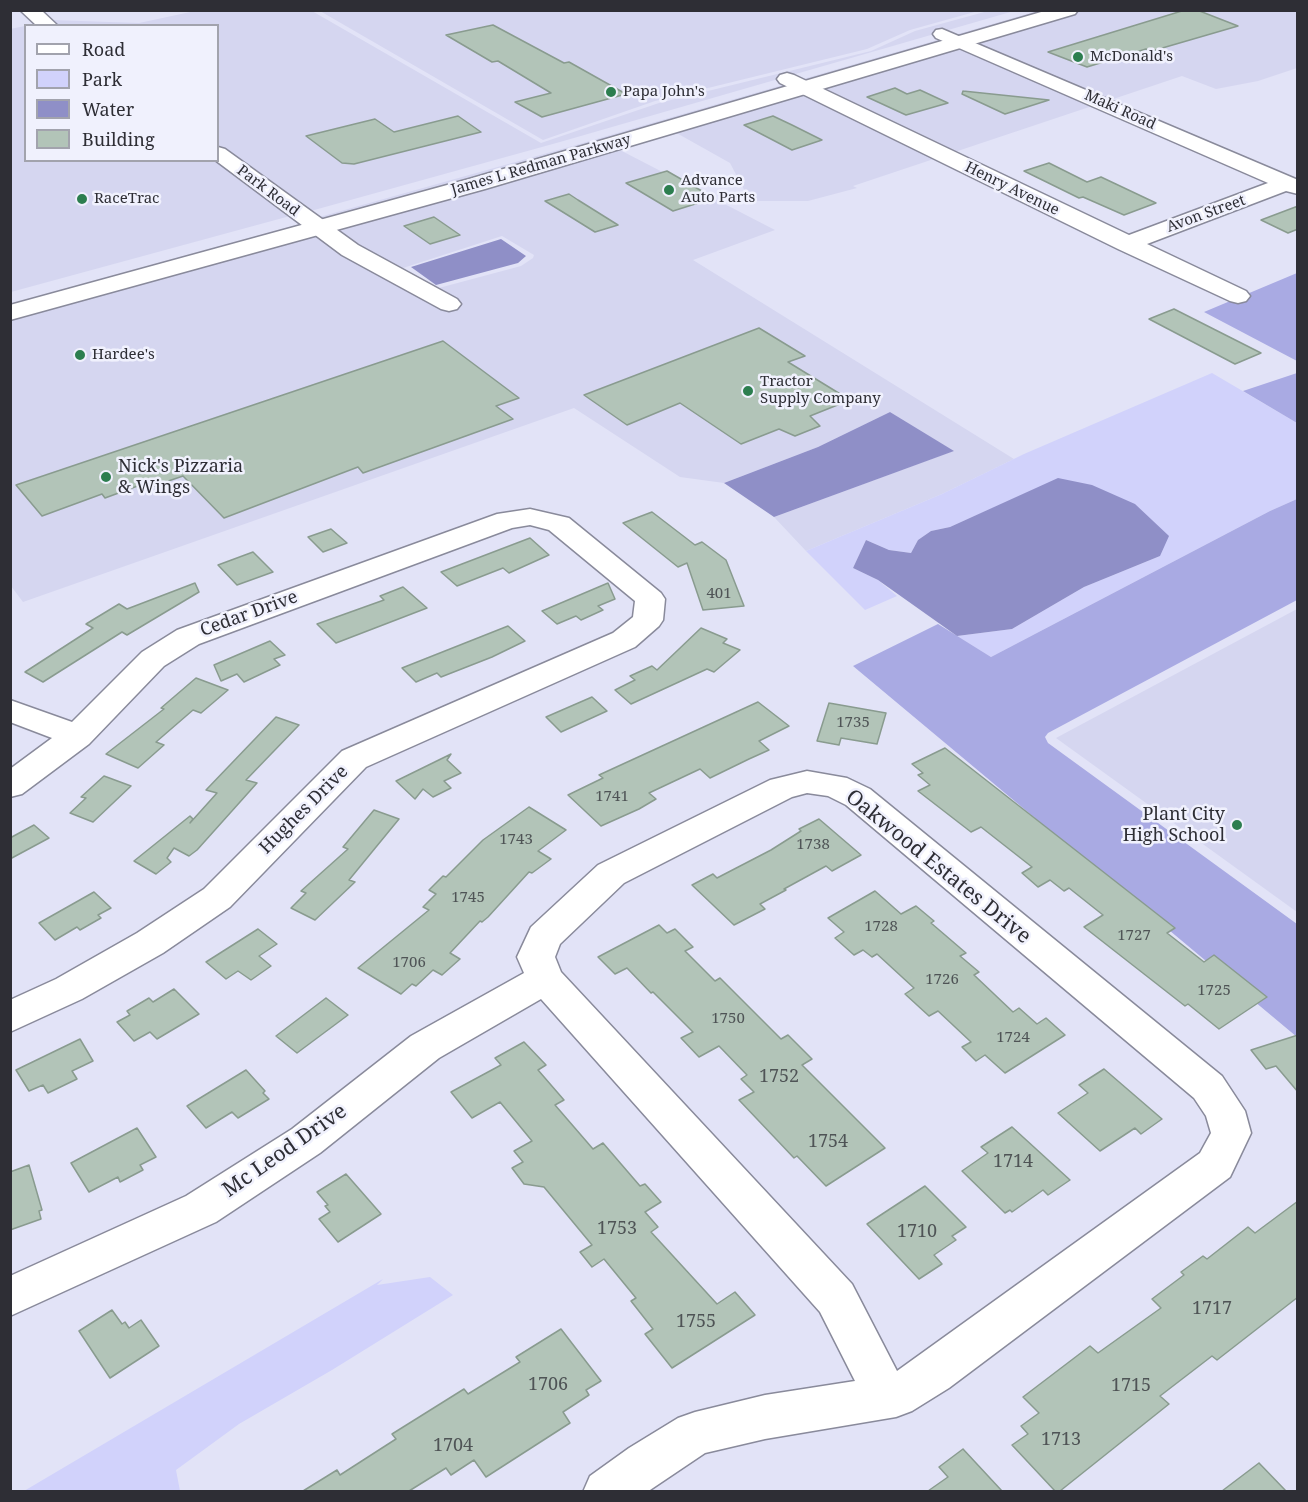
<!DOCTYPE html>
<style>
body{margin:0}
#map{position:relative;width:1308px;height:1502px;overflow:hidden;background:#e2e3f7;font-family:"Noto Serif",serif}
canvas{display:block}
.frame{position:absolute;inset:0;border:12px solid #2e2e35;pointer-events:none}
.legend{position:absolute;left:24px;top:24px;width:195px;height:138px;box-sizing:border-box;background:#f0f1fd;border:2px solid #a2a3ad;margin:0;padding:8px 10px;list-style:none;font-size:18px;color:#2e2e35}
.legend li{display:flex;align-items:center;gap:12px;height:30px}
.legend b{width:30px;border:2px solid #a2a3ad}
</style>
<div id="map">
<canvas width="1308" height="1502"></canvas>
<div class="frame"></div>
<ul class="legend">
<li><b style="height:8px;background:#fff"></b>Road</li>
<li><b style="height:16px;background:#d1d2fb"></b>Park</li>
<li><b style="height:16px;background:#8f8fc7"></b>Water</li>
<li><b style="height:16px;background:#b2c4b8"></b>Building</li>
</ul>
</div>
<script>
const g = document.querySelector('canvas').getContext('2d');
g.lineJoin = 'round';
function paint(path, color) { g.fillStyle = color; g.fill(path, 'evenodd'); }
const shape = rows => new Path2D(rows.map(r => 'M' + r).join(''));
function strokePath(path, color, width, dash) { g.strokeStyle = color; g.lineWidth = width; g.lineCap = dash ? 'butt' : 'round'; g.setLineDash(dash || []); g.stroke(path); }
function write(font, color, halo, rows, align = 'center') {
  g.font = font + ' "Noto Serif",serif'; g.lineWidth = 5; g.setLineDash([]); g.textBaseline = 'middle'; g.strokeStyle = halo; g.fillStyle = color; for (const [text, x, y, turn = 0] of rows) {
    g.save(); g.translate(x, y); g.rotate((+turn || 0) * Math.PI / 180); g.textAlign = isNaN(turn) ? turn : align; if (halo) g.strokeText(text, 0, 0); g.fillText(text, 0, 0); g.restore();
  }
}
paint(shape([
 [195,11,312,11,541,143,659,103,871,51,915,31,988,11,1014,11,560,142,307,212,218,145,218,26,58,26,51,20,139,23],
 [320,11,978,11,910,30,867,49,655,101,543,140],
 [1037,11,1058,11,323,222,316,218,576,145],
 [1081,11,1297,11,1297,68,1258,81,1216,89,1182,76,853,186,857,188,808,201,750,201,730,163,673,131],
 [25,26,26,160,217,161,290,216,11,292,10,29],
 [616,148,775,230,693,260,1014,459,942,494,806,551,774,517,953,451,890,412,818,447,724,483,680,477,574,408,23,602,11,586,11,317],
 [502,236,534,255,533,258,521,266,435,289,430,288,403,268],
 [1297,609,1297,912,1056,738]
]), '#d5d6f0');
paint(shape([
 [1212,373,1297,423,1297,499,1270,511,991,657,957,636,1012,629,1084,587,1160,556,1058,479,950,527,931,531,918,540,911,553,889,550,866,540,853,568,878,580,897,596,865,610,806,551,942,494,1024,454],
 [430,1277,453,1295,332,1370,239,1424,176,1470,180,1491,24,1491,383,1279,377,1285]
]), '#d1d2fb');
paint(shape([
 [1297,273,1297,361,1204,312],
 [1297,373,1297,423,1243,391],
 [1297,499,1297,600,1048,733,1045,737,1048,743,1297,924,1297,1037,853,666,938,624,991,657,1270,511]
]), '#a9aae3');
paint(shape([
 [501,239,526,256,518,263,436,285,411,267],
 [890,412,954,451,774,517,724,483,818,447],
 [1058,478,1092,485,1135,504,1169,536,1160,556,1084,587,1012,629,957,636,878,580,853,568,866,540,889,550,911,553,918,540,931,531,950,527]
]), '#8f8fc7');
const building = shape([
 [1185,10,1197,10,1238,26,1152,51,1146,49,1087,67,1048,52,1185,10],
 [493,25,564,63,569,62,626,94,542,117,515,102,551,93,498,61,492,62,446,35,493,25],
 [895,88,907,94,920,90,948,103,906,115,867,97,895,88],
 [963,91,1049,100,1005,114,962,94,963,91],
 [458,116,481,132,354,164,342,163,306,136,375,119,394,132,458,116],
 [773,116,792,125,822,140,792,150,744,125,773,116],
 [1049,163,1087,182,1101,177,1156,203,1124,215,1083,197,1079,198,1024,171,1049,163],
 [667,171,714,198,673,211,626,183,667,171],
 [569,194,578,200,618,225,595,232,545,201,569,194],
 [1298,206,1298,229,1288,233,1261,220,1298,206],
 [434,217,460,235,430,244,404,226,434,217],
 [1174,309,1261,353,1235,364,1149,319,1174,309],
 [759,328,805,356,788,362,850,400,810,416,820,426,795,436,779,429,741,444,680,403,627,425,584,395,759,328],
 [443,341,519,398,496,406,513,419,363,473,358,467,224,518,183,476,148,488,143,484,105,498,102,494,42,516,16,485,443,341],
 [652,512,695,545,702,542,726,560,744,606,703,610,687,563,678,567,623,523,652,512],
 [331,529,347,543,323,552,308,537,331,529],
 [530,538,549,555,509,573,503,568,457,586,441,572,530,538],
 [253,552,273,572,237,585,218,565,253,552],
 [195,583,199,592,127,635,122,632,43,682,25,672,93,628,86,624,119,604,127,609,195,583],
 [608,583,615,599,598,606,603,610,581,620,576,616,557,624,542,611,608,583],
 [403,587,427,608,336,643,317,624,384,600,380,596,403,587],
 [508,626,525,641,492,657,441,677,437,673,416,682,402,668,508,626],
 [701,628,727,639,723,643,740,650,714,672,707,669,631,704,615,690,635,680,630,676,652,666,657,670,701,628],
 [270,641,285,655,274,659,280,665,244,682,237,674,221,681,214,665,270,641],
 [196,678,228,690,201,713,193,710,156,742,164,745,138,768,106,754,164,709,161,708,196,678],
 [592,697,607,711,561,732,546,717,592,697],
 [758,702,789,726,759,741,769,750,749,759,710,778,700,769,649,793,656,799,639,809,601,826,568,795,603,778,599,775,758,702],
 [829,703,886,713,877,744,841,738,839,745,817,741,829,703],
 [276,717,299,725,246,780,257,783,197,850,189,856,174,848,167,858,171,862,156,874,134,861,190,816,193,819,190,823,217,793,206,790,276,717],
 [945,748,1175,928,1167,933,1204,962,1214,955,1267,997,1219,1029,1188,1004,1185,1006,1084,927,1103,915,1069,888,1064,891,1050,880,1038,887,1022,873,1032,867,981,827,971,832,918,791,930,785,918,775,923,773,912,764,945,748],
 [451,754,447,760,461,773,444,781,451,788,433,797,423,789,415,799,396,781,451,754],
 [104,776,131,786,93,822,70,813,86,798,81,797,104,776],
 [529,807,566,830,538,851,551,859,532,873,529,872,488,917,482,922,480,921,450,953,460,959,442,975,433,970,416,986,412,984,401,994,358,968,429,910,423,907,436,894,429,890,443,876,446,877,483,840,529,807],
 [374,810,399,819,349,880,355,882,315,920,291,908,306,893,301,891,348,849,343,847,374,810],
 [819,819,861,855,832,871,826,866,784,889,786,890,760,904,765,909,734,925,692,885,713,874,717,878,771,850,801,831,799,829,819,819],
 [34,825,49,838,10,859,10,838,34,825],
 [875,891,901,914,916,906,934,921,931,923,966,953,960,956,979,972,974,975,1013,1012,1019,1008,1037,1024,1046,1018,1065,1035,1005,1073,985,1055,976,1061,962,1047,971,1042,938,1011,929,1016,905,994,914,988,877,954,872,957,863,950,854,955,835,938,844,932,828,918,875,891],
 [94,892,111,908,98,915,101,918,80,930,77,927,55,940,39,923,94,892],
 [659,925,667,933,675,929,693,947,685,951,715,981,720,978,781,1039,788,1035,812,1059,802,1065,885,1148,826,1186,797,1156,794,1158,739,1100,754,1092,741,1079,747,1075,719,1046,699,1057,681,1038,693,1032,653,992,651,993,627,968,615,974,598,957,659,925],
 [258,929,277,944,259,956,271,966,251,980,238,971,226,979,206,962,258,929],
 [174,989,199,1014,157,1039,150,1032,134,1041,117,1022,130,1015,127,1011,149,998,153,1002,174,989],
 [326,998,348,1015,297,1053,276,1036,326,998],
 [1298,1035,1298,1092,1276,1066,1266,1069,1251,1050,1298,1035],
 [80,1039,93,1061,72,1071,77,1079,48,1093,43,1085,29,1091,16,1070,80,1039],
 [524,1042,546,1065,538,1070,564,1100,555,1105,593,1149,603,1143,640,1186,645,1184,661,1202,645,1212,658,1227,651,1232,717,1304,735,1292,755,1315,672,1368,645,1334,653,1329,631,1301,636,1298,604,1259,592,1267,580,1252,592,1245,544,1187,524,1184,512,1168,523,1162,514,1151,532,1141,500,1102,472,1118,451,1092,501,1065,495,1058,524,1042],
 [1104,1069,1162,1119,1141,1134,1135,1128,1100,1151,1058,1113,1088,1093,1079,1085,1104,1069],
 [246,1070,265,1091,263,1093,269,1099,238,1118,232,1112,206,1128,187,1106,246,1070],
 [1012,1127,1070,1180,1048,1195,1043,1190,1012,1212,1010,1210,1005,1213,962,1171,988,1153,981,1147,1012,1127],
 [137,1128,156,1157,140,1165,143,1170,120,1182,118,1177,89,1192,71,1163,137,1128],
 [29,1165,42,1210,39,1211,41,1219,10,1230,10,1172,29,1165],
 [346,1174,381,1214,338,1242,319,1219,330,1212,325,1206,328,1205,317,1192,346,1174],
 [925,1186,966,1227,952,1236,956,1240,934,1255,942,1264,919,1279,867,1224,925,1186],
 [1298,1201,1298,1297,1217,1360,1212,1356,1160,1396,1169,1404,1060,1491,1055,1491,1012,1445,1028,1434,1021,1426,1039,1413,1023,1397,1090,1346,1098,1353,1161,1308,1152,1299,1184,1275,1181,1272,1203,1256,1207,1259,1248,1227,1255,1233,1298,1201],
 [112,1310,122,1324,125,1322,129,1328,141,1320,159,1346,110,1378,79,1331,112,1310],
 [561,1329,601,1381,586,1390,589,1395,563,1412,570,1423,486,1477,474,1460,451,1475,446,1468,409,1491,303,1491,337,1470,340,1475,396,1439,392,1434,464,1389,468,1394,520,1362,516,1357,561,1329],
 [963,1449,1002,1491,928,1491,948,1477,939,1467,963,1449],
 [1259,1463,1286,1491,1222,1491,1259,1463]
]);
paint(building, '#b2c4b8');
strokePath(building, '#899b8f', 1.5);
const minor = shape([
 [20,10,41,10,58,26,37,26,20,10],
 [942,29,1298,180,1298,194,1286,191,1147,244,1246,291,1250,296,1246,301,1238,303,1230,301,1118,249,780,83,777,79,780,75,787,73,794,75,1129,235,1268,183,936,38,933,34,936,30,942,29],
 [218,147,225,149,358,245,457,299,461,304,457,309,449,311,441,309,342,255,215,160,218,160,218,147],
 [530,509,569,518,661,593,665,599,663,620,659,626,635,647,366,767,230,907,163,953,82,999,10,1032,10,1000,56,979,137,933,204,889,342,751,613,633,633,617,635,601,549,530,530,525,512,528,199,644,164,666,89,744,22,794,10,797,10,769,52,738,10,722,10,700,72,722,142,652,177,630,497,514,530,509],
 [807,771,847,778,870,789,1222,1076,1245,1111,1251,1133,1230,1177,949,1388,912,1411,896,1417,765,1439,705,1453,647,1492,583,1492,590,1476,629,1448,678,1418,695,1412,765,1395,855,1381,820,1312,541,999,439,1058,320,1153,216,1222,10,1316,10,1276,186,1196,292,1129,411,1036,524,973,517,957,531,927,598,865,770,780,807,771],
 [807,793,828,796,846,805,1194,1098,1206,1116,1211,1133,1200,1153,897,1371,852,1284,561,972,555,957,560,944,624,883,792,797,807,793]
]);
const major = shape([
 [1048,10,1078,10,1075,14,485,189,10,320,10,305,469,179,1048,10]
]);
strokePath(minor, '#898a9b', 3);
strokePath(major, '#898a9b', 3);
paint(minor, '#fff');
paint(major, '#fff');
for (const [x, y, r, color] of [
 [1078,57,6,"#2c7e4f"],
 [611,92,6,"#2c7e4f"],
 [669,190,6,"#2c7e4f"],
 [82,199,6,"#2c7e4f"],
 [80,355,6,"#2c7e4f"],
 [748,391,6,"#2c7e4f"],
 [106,477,6,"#2c7e4f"],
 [1237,825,6,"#2c7e4f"]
]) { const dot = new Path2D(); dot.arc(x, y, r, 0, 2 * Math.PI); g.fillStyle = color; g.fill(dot); strokePath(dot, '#f0f1fd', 2); }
write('15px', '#2e2e35', '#f0f1fd', [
 ["McDonald's",1090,57],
 ["Papa John's",623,92],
 ["Advance",681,181],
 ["Auto Parts",681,198],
 ["RaceTrac",94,199],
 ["Hardee's",92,355],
 ["Tractor",760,382],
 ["Supply Company",760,399]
], 'left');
write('15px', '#2e2e35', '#f0f1fd', [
 ["Maki Road",1120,110,24],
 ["James L Redman Parkway",541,165,-16],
 ["Henry Avenue",1012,189,26],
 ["Park Road",268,191,37],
 ["Avon Street",1206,214,-20]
]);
write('15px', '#4f5456', null, [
 ["401",719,594],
 ["1735",853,723],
 ["1741",612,797],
 ["1743",516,840],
 ["1738",813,845],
 ["1745",468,898],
 ["1728",881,927],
 ["1727",1134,936],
 ["1706",409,963],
 ["1726",942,980],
 ["1725",1214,991],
 ["1750",728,1019],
 ["1724",1013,1038]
]);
write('18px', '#2e2e35', '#f0f1fd', [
 ["Nick's Pizzaria",118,467],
 ["& Wings",118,488],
 ["Plant City",1225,815,"right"],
 ["High School",1225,836,"right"]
], 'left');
write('18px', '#2e2e35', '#f0f1fd', [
 ["Cedar Drive",249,614,-20],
 ["Hughes Drive",304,810,-45]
]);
write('18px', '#4f5456', null, [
 ["1752",779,1077],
 ["1754",828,1142],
 ["1714",1013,1162],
 ["1753",617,1229],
 ["1710",917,1232],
 ["1717",1212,1309],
 ["1755",696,1322],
 ["1706",548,1385],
 ["1715",1131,1386],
 ["1713",1061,1440],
 ["1704",453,1446]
]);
write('21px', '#2e2e35', '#f0f1fd', [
 ["Oakwood Estates Drive",938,867,39],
 ["Mc Leod Drive",285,1151,-35]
]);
</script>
